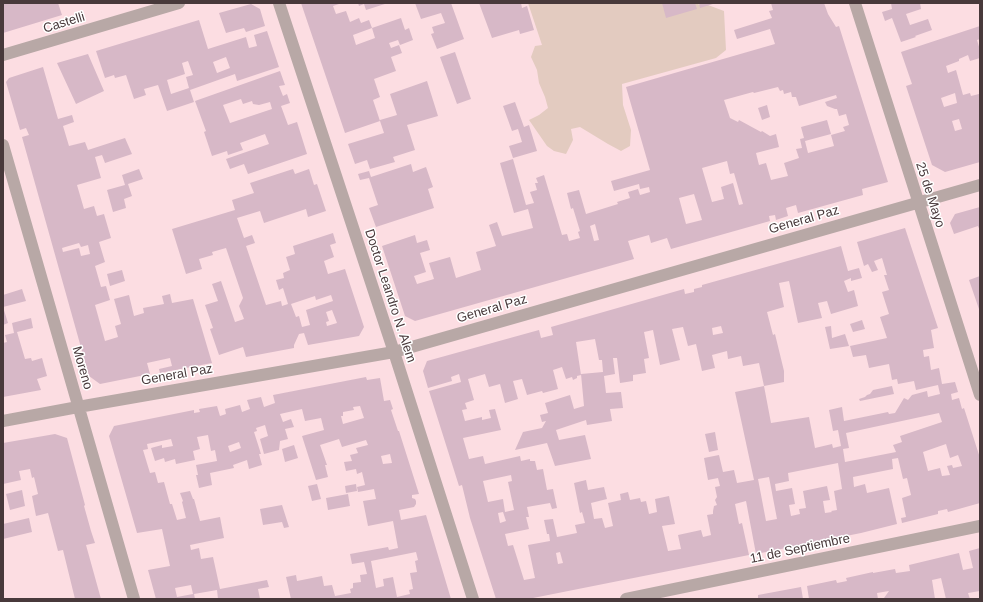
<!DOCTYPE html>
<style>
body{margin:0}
#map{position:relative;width:983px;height:602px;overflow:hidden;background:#fcdde2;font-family:Arial,sans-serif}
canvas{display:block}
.frame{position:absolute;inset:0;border:4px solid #48393b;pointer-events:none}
</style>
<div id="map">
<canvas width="983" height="602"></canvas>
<div class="frame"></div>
</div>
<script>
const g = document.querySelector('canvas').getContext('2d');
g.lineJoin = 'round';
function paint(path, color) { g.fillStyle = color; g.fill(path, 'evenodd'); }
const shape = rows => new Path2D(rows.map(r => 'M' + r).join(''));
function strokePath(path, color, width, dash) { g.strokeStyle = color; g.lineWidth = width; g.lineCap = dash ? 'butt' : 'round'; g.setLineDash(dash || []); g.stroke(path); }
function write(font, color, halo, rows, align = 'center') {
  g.font = font + ' Arial,sans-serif'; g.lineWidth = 3; g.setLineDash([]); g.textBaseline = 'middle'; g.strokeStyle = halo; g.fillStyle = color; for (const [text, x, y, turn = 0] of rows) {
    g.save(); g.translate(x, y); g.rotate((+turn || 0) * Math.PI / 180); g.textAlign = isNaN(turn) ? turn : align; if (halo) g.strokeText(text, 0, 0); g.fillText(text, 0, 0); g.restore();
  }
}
paint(shape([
 [528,3,702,3,698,5,708,5,724,11,726,50,716,58,622,84,623,105,631,130,630,146,621,151,608,144,580,127,571,129,573,140,566,154,554,151,547,146,529,120,539,115,548,108,545,97,539,83,537,70,531,57,535,46,542,45]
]), '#e3cbc0');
paint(shape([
 [3,3,58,3,62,15,3,33],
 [301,3,342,3,333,6,336,14,346,11,350,22,359,18,361,23,369,20,372,28,353,35,356,45,375,38,372,28,401,18,405,30,409,28,413,40,400,45,398,40,389,43,391,48,399,45,402,53,391,57,396,71,374,79,380,97,373,100,380,121,380,120,397,115,390,94,427,81,438,116,407,125,415,150,393,157,395,162,370,169,367,160,355,164,348,144,384,133,380,121,345,133],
 [358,3,388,3,366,10,364,4,359,6],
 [415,3,451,3,464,39,437,49,431,34,434,33,432,27,445,23,441,13,421,19],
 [479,3,521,3,522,8,527,6,534,30,520,34,519,30,492,38],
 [662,3,695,3,697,9,666,18],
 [699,3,716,3,700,8],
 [771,3,824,3,828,14,836,27,839,26,888,182,862,189,863,195,798,213,796,205,786,208,788,216,776,220,775,215,769,216,770,221,671,249,667,238,651,243,649,235,628,241,634,259,415,321,405,316,382,246,415,235,417,243,427,240,430,250,420,253,426,272,414,276,417,284,434,279,429,263,450,257,456,278,481,270,476,252,496,246,489,225,497,222,502,236,533,228,528,209,514,213,500,163,513,159,526,205,534,203,530,192,537,190,535,183,538,183,536,178,544,175,562,235,567,234,569,241,580,238,578,232,580,231,573,208,571,209,567,193,579,190,586,214,618,204,617,202,630,198,628,192,638,189,640,195,650,192,649,187,640,189,639,184,614,191,611,181,650,170,626,87,775,44,770,29,737,39,734,30,772,18,769,11,773,10],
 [778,87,780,91,783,90,784,94,791,92,792,97,796,97,799,106,836,95,837,98,825,102,827,106,835,109,837,109,839,116,846,114,849,125,843,127,845,131,831,135,834,146,808,153,805,141,831,134,827,120,801,127,804,138,800,139,802,148,796,149,799,158,784,163,788,176,771,180,766,163,759,165,756,153,779,147,776,134,770,136,762,131,761,132,739,120,738,122,730,118,724,100,753,92,754,93],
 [727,161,730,174,734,173,743,204,739,205,733,183,721,187,724,199,712,202,702,168],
 [694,194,702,220,686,224,679,198],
 [595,224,599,240,594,241,590,226],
 [891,3,920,3,921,9,906,14,910,25,928,19,932,30,915,36,916,37,901,42,892,18,885,21,882,12,892,9],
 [251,4,260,9,265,26,246,32,244,28,226,33,219,13],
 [199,20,208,49,246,37,249,48,257,46,254,35,267,31,279,67,237,81,235,74,190,90,194,102,167,111,158,85,144,89,146,95,134,99,126,75,115,78,114,75,105,78,96,51],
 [226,57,230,68,217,73,213,62],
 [188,61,193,75,186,77,189,88,171,94,167,80,185,74,182,63],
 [980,26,980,39,977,40,980,50,980,58,970,61,968,55,959,59,959,61,946,66,948,73,956,70,963,95,970,93,971,96,979,94,980,96,980,162,945,172,932,165,906,86,912,84,901,52],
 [955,93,957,103,944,107,941,98],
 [959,119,962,129,955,131,952,121],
 [455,52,471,99,457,104,440,57],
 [88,54,104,91,76,104,57,63],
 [43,67,58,119,72,115,74,122,63,126,69,146,85,142,88,150,125,138,132,154,105,163,102,155,95,157,101,178,77,185,84,209,94,206,97,216,104,214,111,238,99,242,105,262,95,266,101,287,106,286,110,300,95,305,105,341,118,337,115,326,121,324,114,299,129,295,134,316,144,313,143,308,164,304,162,296,170,294,172,303,193,299,212,363,160,373,159,369,172,366,170,358,147,363,150,374,100,384,89,376,22,137,29,135,26,128,20,130,6,82,9,78],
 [79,243,81,247,88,245,90,254,81,256,79,248,63,252,62,248],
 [280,71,285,85,279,86,283,96,287,94,290,103,281,106,288,125,297,122,307,154,248,174,244,164,230,169,226,159,269,144,265,134,240,143,243,150,228,155,227,151,212,156,204,132,206,131,195,101],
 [241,99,243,104,252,101,253,104,259,105,270,102,272,109,230,123,223,105],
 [515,102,524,127,529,125,537,151,513,158,509,146,522,142,518,129,512,131,503,106],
 [767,105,770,117,762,120,758,108],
 [411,164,413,172,426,167,433,187,428,189,434,208,376,227,369,208,378,205,369,178,360,180,358,174,369,171,371,177],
 [139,169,143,179,128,184,132,196,124,199,126,208,113,212,107,190,125,185,122,175],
 [293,169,295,174,309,169,314,185,317,184,326,211,308,217,306,209,264,223,260,211,237,218,244,238,252,235,255,243,246,246,266,305,281,301,282,306,288,304,283,288,279,290,276,280,284,278,283,273,290,270,286,257,295,254,293,246,333,233,336,243,330,245,334,257,324,261,328,274,345,269,364,327,359,336,308,345,304,333,299,334,294,345,294,348,246,357,243,347,219,355,210,329,213,328,205,305,218,301,212,284,221,281,235,322,244,319,239,306,243,298,226,248,212,252,213,255,199,259,202,269,186,274,172,229,235,210,232,200,254,193,250,183],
 [331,295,333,301,306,310,310,325,302,327,299,316,296,317,291,304,315,296,316,300],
 [332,310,337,323,327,326,326,322,329,321,326,312],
 [980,207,980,231,978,226,954,234,950,223,955,214],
 [905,228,938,328,931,330,934,348,923,350,924,357,929,356,931,370,939,368,942,384,955,382,958,392,951,394,952,400,959,398,962,409,964,408,980,458,980,503,948,512,947,509,938,511,938,514,902,523,901,518,906,517,902,498,911,495,907,478,903,479,898,458,892,459,893,469,853,477,854,487,865,484,867,493,889,488,897,524,861,533,756,554,746,501,735,504,739,524,742,523,749,555,528,599,496,599,470,518,462,485,459,486,429,391,461,382,459,374,451,377,452,381,428,388,423,371,427,361,539,330,541,338,553,335,551,327,684,289,685,294,694,292,694,289,702,287,702,285,841,246,848,271,859,268,862,278,851,281,851,278,844,281,848,292,854,290,858,306,831,314,827,301,818,303,822,318,798,323,789,281,779,283,784,307,767,312,773,335,775,334,784,371,784,382,764,386,759,363,743,366,741,356,728,359,727,351,712,355,715,368,702,371,696,344,688,346,683,327,672,329,680,360,660,365,653,330,644,332,649,358,644,359,646,373,633,375,633,381,620,383,617,358,613,358,615,374,604,376,606,393,621,392,623,408,610,409,612,421,587,425,586,420,556,430,559,440,585,435,591,459,555,466,547,443,515,450,523,432,542,428,546,421,542,422,540,415,548,413,545,403,570,395,574,409,584,406,581,374,603,372,602,360,599,360,595,339,576,342,581,375,577,376,577,378,573,380,572,377,566,379,562,367,553,370,558,389,543,393,542,391,527,395,522,379,513,381,518,399,505,403,500,384,489,387,485,374,468,379,474,400,465,403,467,409,462,410,465,421,482,417,482,420,491,418,489,410,495,409,501,430,463,438,469,459,483,456,485,464,520,456,521,461,530,459,530,461,535,461,537,470,543,469,547,490,553,489,557,508,552,509,550,503,527,507,529,517,526,517,529,529,505,534,508,546,513,545,524,580,535,578,528,545,550,541,549,534,547,534,544,520,553,519,557,537,577,533,575,525,585,523,582,512,580,513,574,483,586,480,588,490,604,487,607,499,591,503,594,519,602,518,605,528,613,526,608,503,621,500,620,494,628,492,630,500,640,498,641,502,646,501,649,514,657,512,655,499,669,496,675,524,662,526,668,551,681,549,678,535,701,530,703,537,711,535,707,515,713,514,713,511,714,506,717,505,715,500,717,497,715,487,720,486,718,478,708,480,704,458,719,455,723,472,734,470,737,483,754,480,735,392,764,386,771,423,809,417,815,448,832,444,833,448,841,446,838,430,833,431,829,410,842,407,844,421,888,412,889,414,895,413,904,398,908,400,912,395,927,391,928,397,940,394,938,385,916,390,914,381,898,384,897,379,892,380,889,364,869,368,866,355,853,357,850,346,887,338,880,317,889,314,882,292,889,290,884,275,887,275,882,258,874,261,878,270,872,272,868,264,864,266,857,242],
 [721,326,723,333,713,335,712,328],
 [939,413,942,422,900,436,902,442,893,445,896,452,845,462,843,449,849,448,846,433],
 [946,444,950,458,958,455,962,466,953,468,952,465,947,466,950,475,942,476,940,468,928,471,923,452],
 [838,463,842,489,834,491,837,510,831,511,832,512,825,513,823,501,830,500,827,486,803,491,806,508,799,509,800,514,791,516,789,505,795,504,792,488,776,491,775,484,789,481,788,473],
 [511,475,512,481,508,482,514,510,505,512,503,499,488,502,483,481],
 [769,477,777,519,766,521,758,479],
 [503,512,506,521,500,523,498,513],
 [560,552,563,563,558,564,556,553],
 [122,270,125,281,110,286,107,274],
 [980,276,980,312,969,280],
 [22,289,26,301,3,307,8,323,3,325,3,295],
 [31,318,33,328,17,332,25,359,31,358,32,361,42,358,47,376,37,379,41,390,3,397,3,343,7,342,5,335,14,333,12,323],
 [862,320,865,329,853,332,850,324],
 [831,326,832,338,845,334,849,346,830,349,825,327],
 [366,377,367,380,380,378,384,401,390,400,393,409,391,410,398,431,399,431,419,494,412,495,412,498,415,499,416,501,416,504,414,507,399,510,401,520,426,515,451,599,291,599,286,577,296,575,297,581,322,576,324,586,332,585,335,596,351,593,350,589,353,588,353,583,361,582,360,575,367,574,364,562,352,564,350,554,388,547,389,550,398,548,393,521,368,526,363,501,376,499,374,489,358,492,357,487,365,485,362,472,357,474,356,469,346,471,344,462,352,461,350,455,358,453,356,448,368,445,366,440,342,447,339,439,320,445,327,465,325,465,328,477,316,480,302,436,324,430,321,418,305,421,302,409,280,414,283,422,291,419,294,427,285,429,288,439,280,441,279,450,264,454,260,439,268,436,265,425,256,428,257,431,254,432,261,454,259,454,262,465,249,469,247,460,233,465,234,468,210,473,212,485,199,488,196,475,198,475,196,465,217,461,215,450,211,451,208,435,197,437,200,449,193,451,195,460,176,464,175,459,165,462,164,458,155,461,151,448,162,445,162,448,173,446,171,439,147,444,148,449,143,450,150,473,155,472,158,483,164,482,170,504,172,504,177,520,186,518,182,502,183,501,180,493,190,491,193,499,194,499,200,521,220,517,224,538,190,545,191,550,199,548,201,559,213,557,220,589,267,580,269,587,258,589,260,599,218,599,217,590,194,594,195,599,156,599,148,570,170,566,162,529,137,533,109,436,114,426,194,410,194,413,200,412,199,409,217,406,220,416,226,414,225,409,240,405,242,412,250,409,247,400,261,397,264,407,275,403,273,395],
 [360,406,364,418,343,424,341,416,343,416,343,412,354,410,353,407],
 [239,442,241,448,230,452,228,446],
 [390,454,392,463,383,464,381,456],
 [416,552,418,560,415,561,417,572,410,573,413,589,409,590,410,594,397,597,393,577,383,579,384,586,376,588,371,561],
 [191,585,193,594,177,597,175,588],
 [892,386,894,394,860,401,859,399,865,397,867,395,870,394,873,390],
 [715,432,718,450,709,452,705,434],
 [55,434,67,438,85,505,84,506,91,531,95,543,86,545,101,599,75,599,63,550,58,551,48,513,36,516,32,496,38,494,34,477,32,478,30,469,19,471,21,480,3,484,3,443],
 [294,445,298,458,285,462,282,449],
 [317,484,321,499,312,501,308,486],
 [356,484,357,491,346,493,345,486],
 [22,490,25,506,10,510,6,494],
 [348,494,350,506,328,510,326,498],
 [282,505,289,527,284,528,282,522,263,525,260,509],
 [29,518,32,532,3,539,3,524],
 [980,548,980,591,968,593,970,599,946,599,941,578,932,580,935,599,885,599,884,598,889,591,877,593,878,599,809,599,807,586,836,580,837,583,847,581,846,578,873,572,873,573,895,569,896,573,910,571,909,565,959,553,963,570,973,568,969,551],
 [801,587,803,599,758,599,758,595]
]), '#d7b8c7');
strokePath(shape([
 [279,3,394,352,473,599],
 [855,3,980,395],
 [3,55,179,3],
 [3,145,134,599],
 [3,421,78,407,394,352,980,185],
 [626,599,980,526]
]), '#b8a8a6', 12);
write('13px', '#48393b', '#fff', [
 ["Castelli",64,23,-17],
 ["25 de Mayo",930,195,72],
 ["General Paz",804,220,-16],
 ["Doctor Leandro N. Alem",390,296,72],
 ["General Paz",492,309,-16],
 ["Moreno",82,368,74],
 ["General Paz",177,375,-10],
 ["11 de Septiembre",800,549,-12]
]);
</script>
